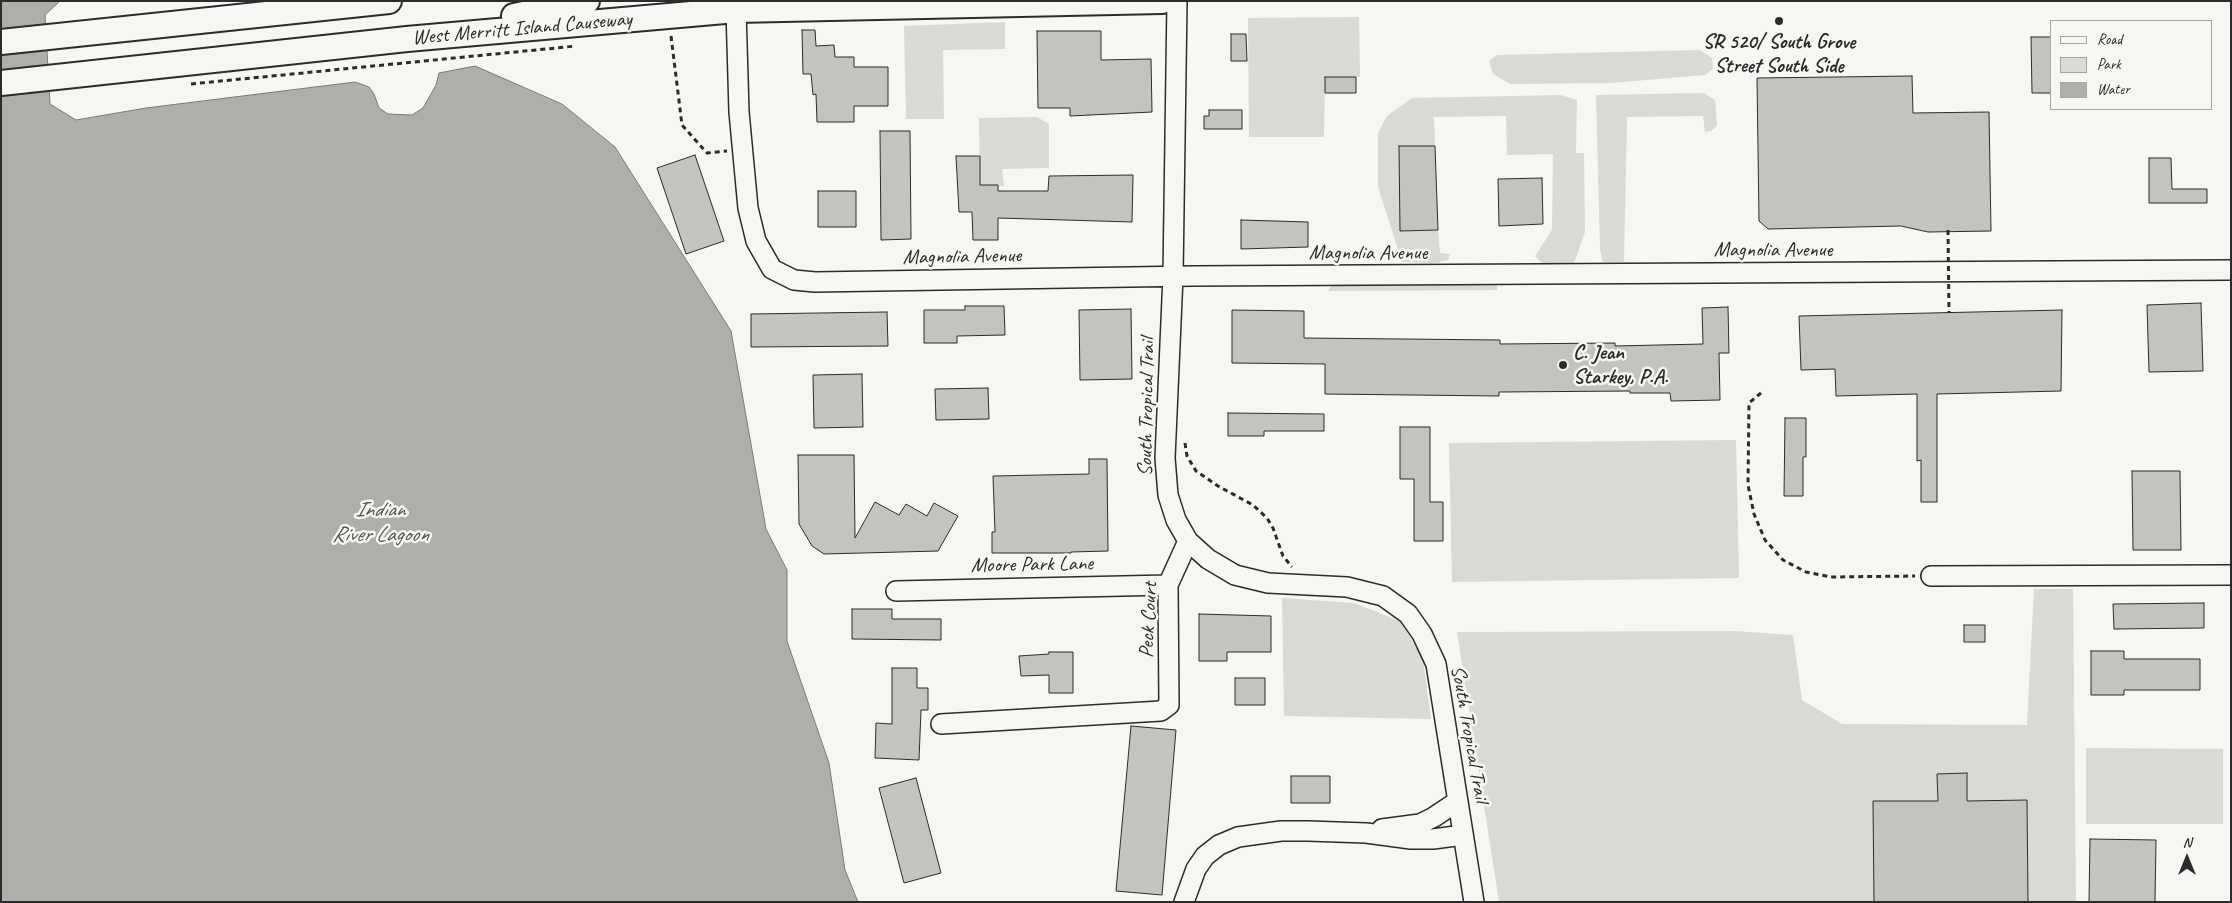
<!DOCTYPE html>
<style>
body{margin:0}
#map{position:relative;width:2232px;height:903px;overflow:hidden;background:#f6f6f2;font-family:Caveat,sans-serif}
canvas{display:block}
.frame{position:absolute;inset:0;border:2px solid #2b2b2b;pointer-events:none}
.legend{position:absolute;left:2050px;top:20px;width:162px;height:90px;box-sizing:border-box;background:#f6f6f2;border:1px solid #a5a5a2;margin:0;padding:6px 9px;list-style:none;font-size:15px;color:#2b2b2b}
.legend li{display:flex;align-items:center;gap:10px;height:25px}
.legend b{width:25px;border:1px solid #a5a5a2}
.north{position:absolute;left:2162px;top:833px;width:50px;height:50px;-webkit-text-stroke:4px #f6f6f2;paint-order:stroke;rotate:0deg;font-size:14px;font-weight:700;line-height:20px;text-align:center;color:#2b2b2b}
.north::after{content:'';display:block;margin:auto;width:18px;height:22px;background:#2b2b2b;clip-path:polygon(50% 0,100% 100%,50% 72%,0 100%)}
</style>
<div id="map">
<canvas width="2232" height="903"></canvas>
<div class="frame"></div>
<ul class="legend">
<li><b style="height:6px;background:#f6f6f2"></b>Road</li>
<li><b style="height:14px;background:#d9d9d5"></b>Park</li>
<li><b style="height:14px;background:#aeaeab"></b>Water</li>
</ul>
<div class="north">N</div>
</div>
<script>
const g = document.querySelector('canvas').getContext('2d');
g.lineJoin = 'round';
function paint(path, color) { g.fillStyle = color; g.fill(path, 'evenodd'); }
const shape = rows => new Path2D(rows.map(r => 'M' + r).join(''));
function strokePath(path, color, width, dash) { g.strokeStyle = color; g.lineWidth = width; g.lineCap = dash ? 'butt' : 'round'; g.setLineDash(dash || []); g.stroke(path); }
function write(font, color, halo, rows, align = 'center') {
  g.font = font + ' Caveat,sans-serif'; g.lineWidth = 5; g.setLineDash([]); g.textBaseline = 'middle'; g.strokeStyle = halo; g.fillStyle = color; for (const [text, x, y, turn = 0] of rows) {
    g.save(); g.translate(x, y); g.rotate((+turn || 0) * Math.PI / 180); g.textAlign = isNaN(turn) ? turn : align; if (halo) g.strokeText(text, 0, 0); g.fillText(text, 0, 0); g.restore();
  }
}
paint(shape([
 [1359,17,1360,77,1325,77,1324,137,1249,137,1248,18],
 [1005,22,1005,49,943,50,944,119,906,119,904,26],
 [1700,50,1712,58,1713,69,1705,75,1611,83,1510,84,1493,74,1489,61,1497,55],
 [1704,93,1715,100,1717,126,1711,131,1705,132,1703,116,1627,117,1624,262,1603,262,1600,249,1596,95],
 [1561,95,1577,100,1576,153,1584,153,1585,232,1574,263,1543,264,1535,256,1552,230,1553,154,1507,155,1506,116,1434,117,1435,146,1399,146,1400,231,1438,230,1440,253,1450,254,1448,260,1436,263,1402,262,1378,187,1378,133,1387,116,1412,98],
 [1037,117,1049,124,1049,168,1002,169,1004,186,980,185,979,118],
 [1488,281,1497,284,1497,290,1328,291,1333,284],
 [1736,440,1739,578,1452,582,1449,443],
 [2034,589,2073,589,2076,902,1499,902,1457,632,1734,631,1793,635,1802,700,1842,724,2027,725],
 [1282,598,1354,603,1400,621,1423,659,1431,719,1284,716],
 [2086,748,2223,749,2223,824,2086,824]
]), '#d9d9d5');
const water = shape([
 [1,1,60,1,45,15,50,104,76,120,146,108,355,82,369,87,374,94,379,108,388,114,412,115,423,108,436,85,439,73,475,66,562,104,615,147,731,331,766,529,787,570,787,641,829,763,845,870,858,902,1,902,1,1]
]);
paint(water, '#aeaeab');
strokePath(water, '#7a7a78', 1);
const building = shape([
 [802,30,815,30,816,46,834,45,835,57,854,57,854,67,888,67,888,106,854,106,854,122,817,122,816,94,813,95,811,74,803,74,802,30],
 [1037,31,1101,31,1101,60,1151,59,1152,112,1070,116,1070,108,1038,108,1037,31],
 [1231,34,1246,34,1247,61,1231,61,1231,34],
 [2031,37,2051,37,2051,93,2032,93,2031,37],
 [1912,76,1913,113,1989,112,1991,231,1928,232,1901,226,1768,229,1759,221,1757,78,1912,76],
 [1325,77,1356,77,1356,93,1325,93,1325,77],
 [1209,110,1242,110,1242,129,1204,129,1204,116,1209,116,1209,110],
 [880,131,910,131,911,239,881,240,880,131],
 [1399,146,1435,146,1438,230,1400,231,1399,146],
 [695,155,724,241,686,254,657,168,695,155],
 [956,156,980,156,980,185,998,185,998,191,1048,191,1049,176,1133,175,1132,222,998,218,998,240,973,240,972,212,959,212,956,156],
 [2149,158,2171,158,2172,189,2207,189,2207,203,2149,203,2149,158],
 [1542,178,1543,224,1499,226,1498,179,1542,178],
 [818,191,856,191,856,227,818,227,818,191],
 [1241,220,1308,222,1308,247,1241,249,1241,220],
 [2201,303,2203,371,2149,372,2147,305,2201,303],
 [965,306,1004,306,1005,335,957,336,957,343,924,343,924,310,965,310,965,306],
 [1728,307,1729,353,1719,353,1720,400,1671,401,1670,393,1630,393,1630,391,1499,392,1499,396,1325,394,1325,364,1232,363,1232,310,1304,311,1304,338,1500,340,1500,344,1615,343,1615,346,1703,344,1702,308,1728,307],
 [1131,309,1132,379,1080,380,1079,310,1131,309],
 [2062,310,2061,391,1937,394,1937,502,1921,502,1921,460,1917,461,1917,394,1836,396,1835,369,1801,370,1799,316,2062,310],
 [887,312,888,346,751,347,751,314,887,312],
 [862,374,863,427,814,428,813,375,862,374],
 [988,388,989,419,936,420,935,389,988,388],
 [1228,413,1324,414,1324,431,1264,431,1264,436,1228,436,1228,413],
 [1785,418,1806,418,1806,457,1803,457,1803,496,1784,496,1785,418],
 [1400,427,1430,427,1430,502,1443,502,1443,541,1414,541,1414,479,1400,479,1400,427],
 [798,455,854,455,855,538,875,502,899,515,906,504,927,516,934,503,958,516,938,551,824,554,812,546,799,524,798,455],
 [1089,459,1107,459,1108,551,1071,552,1071,553,992,553,992,532,995,532,993,476,1089,474,1089,459],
 [2132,471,2180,471,2181,550,2133,550,2132,471],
 [2204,603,2204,628,2114,629,2113,604,2204,603],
 [852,609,892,609,892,619,941,619,941,640,852,639,852,609],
 [1199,614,1271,616,1271,652,1227,652,1227,661,1199,661,1199,614],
 [1964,625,1985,625,1985,642,1964,642,1964,625],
 [2091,651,2124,651,2124,659,2200,659,2200,690,2124,690,2124,695,2091,695,2091,651],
 [1049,652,1073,652,1073,693,1049,693,1049,675,1021,676,1019,656,1049,654,1049,652],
 [892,668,917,668,917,688,928,688,928,710,921,710,919,760,875,758,876,723,892,724,892,668],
 [1235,678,1265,678,1265,705,1235,705,1235,678],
 [1131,726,1176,730,1162,895,1116,891,1131,726],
 [1967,773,1967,801,2027,800,2028,902,1874,902,1873,801,1938,801,1937,774,1967,773],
 [1291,776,1330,776,1330,803,1291,803,1291,776],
 [916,778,941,873,904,883,879,788,916,778],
 [2090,839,2156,840,2155,902,2089,902,2090,839]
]);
paint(building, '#c3c3c0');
strokePath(building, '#2b2b2b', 1);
const minor = shape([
 [1177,1,1173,276,1165,458,1168,495,1176,520,1188,541,1208,559,1235,575,1268,583,1347,587,1383,596,1408,614,1422,634,1436,664,1474,902],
 [736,10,739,112,748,208,756,241,772,269,794,280,815,282,1193,276,2231,270],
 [1931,576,2231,575],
 [896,591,1168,585],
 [941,724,1161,711,1169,705,1168,585,1188,541],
 [1382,829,1420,824,1434,817,1458,801],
 [1184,902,1196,869,1205,856,1219,845,1238,837,1281,831,1308,831,1366,833,1411,839,1433,839,1463,835]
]);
const major = shape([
 [514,16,587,1],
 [1,42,389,1],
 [1,83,407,39,736,10,1162,1]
]);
strokePath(minor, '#2b2b2b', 22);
strokePath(major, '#2b2b2b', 28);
strokePath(shape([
 [671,36,682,125,707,153,727,151],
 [191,84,576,46],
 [1761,393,1749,403,1748,485,1754,514,1765,540,1783,560,1806,572,1831,577,1915,576],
 [1185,443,1187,456,1196,471,1218,486,1253,505,1267,518,1273,528,1283,556,1292,567]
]), '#2b2b2b', 3, [5, 4]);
strokePath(minor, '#f6f6f2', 19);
strokePath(major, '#f6f6f2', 24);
strokePath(shape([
 [1948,230,1949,313]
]), '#2b2b2b', 3, [5, 4]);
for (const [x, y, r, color] of [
 [1779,21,5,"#2b2b2b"],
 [1563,365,5,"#2b2b2b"]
]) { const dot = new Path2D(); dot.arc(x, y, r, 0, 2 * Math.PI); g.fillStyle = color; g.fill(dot); strokePath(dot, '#f6f6f2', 2); }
write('21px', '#2b2b2b', '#f6f6f2', [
 ["West Merritt Island Causeway",522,29,-5],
 ["Magnolia Avenue",1773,250],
 ["Magnolia Avenue",1368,253],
 ["Magnolia Avenue",962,257,-1],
 ["South Tropical Trail",1147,407,-89],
 ["Moore Park Lane",1032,565,-1],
 ["Peck Court",1149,620,-87],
 ["South Tropical Trail",1469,734,80]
]);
write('bold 21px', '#2b2b2b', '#f6f6f2', [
 ["SR 520/ South Grove",1779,42],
 ["Street South Side",1779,66],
 ["C. Jean",1573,353,"left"],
 ["Starkey, P.A.",1573,377,"left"]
]);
write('italic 22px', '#525251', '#f6f6f2', [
 ["Indian",380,510],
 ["River Lagoon",380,535]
]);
</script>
